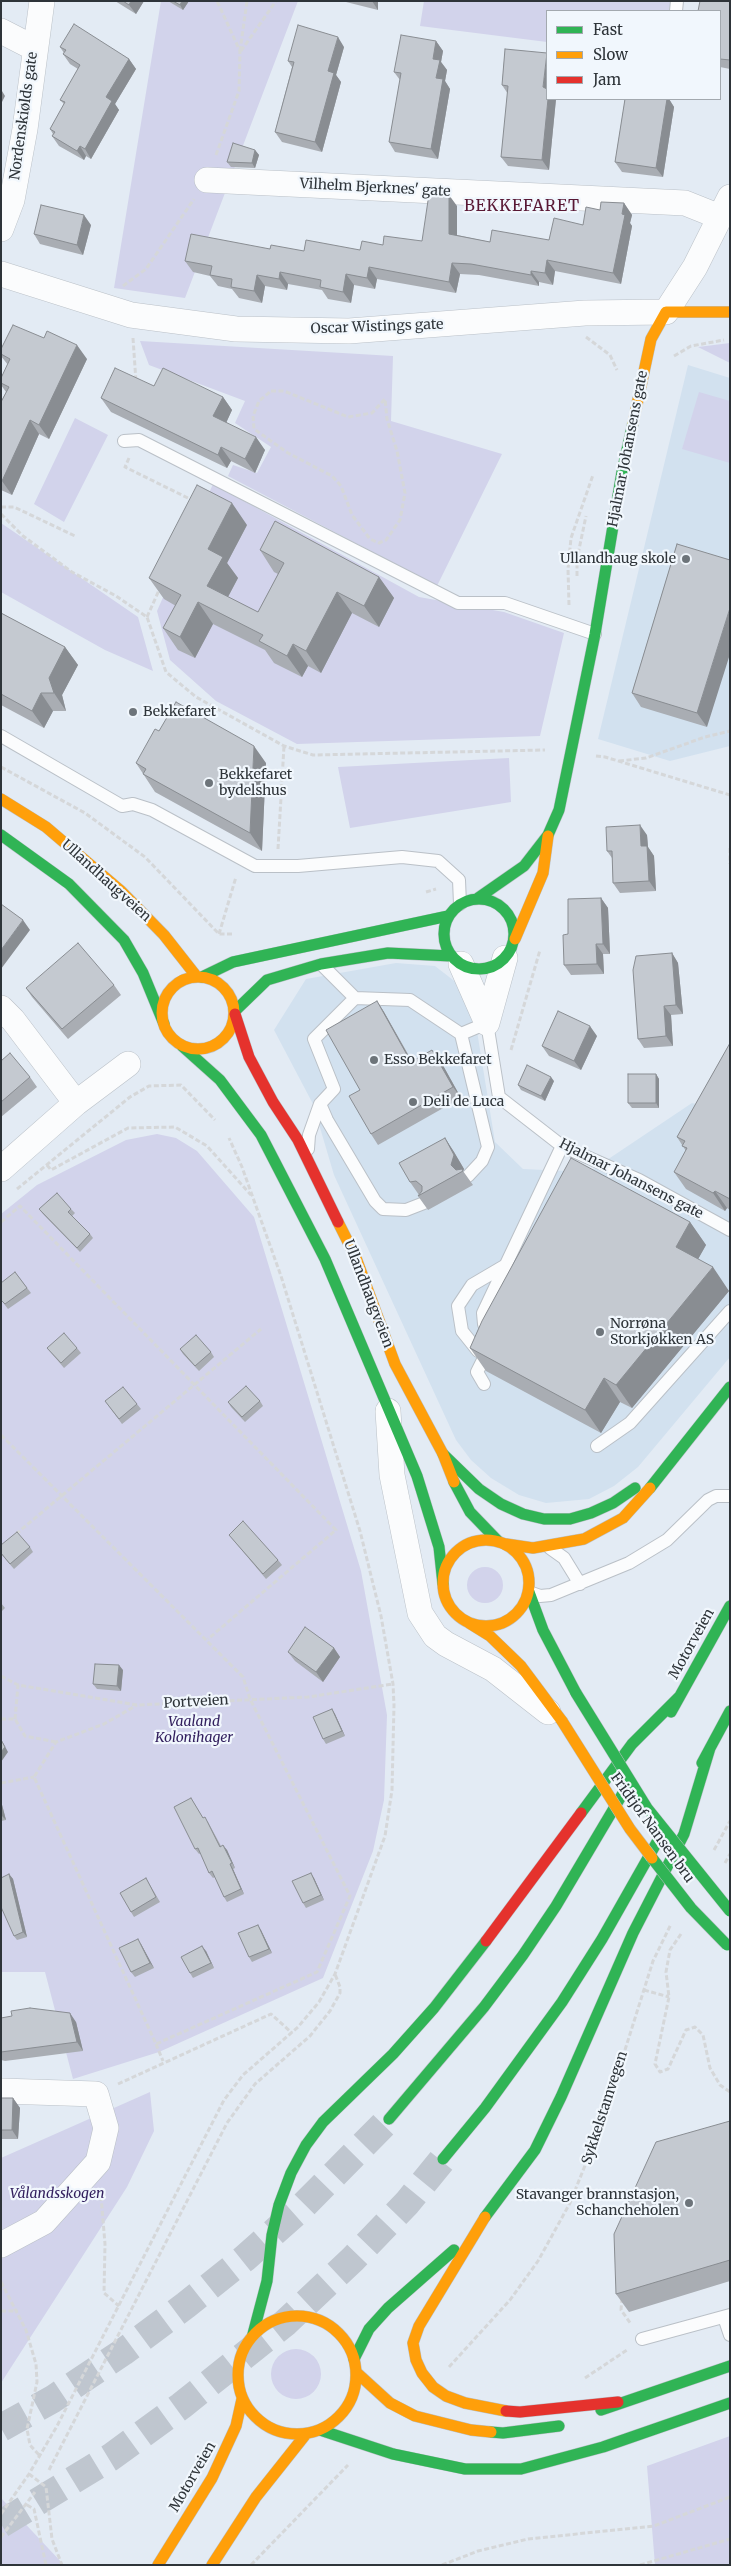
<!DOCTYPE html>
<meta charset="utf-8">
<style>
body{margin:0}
#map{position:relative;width:731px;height:2566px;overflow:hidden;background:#e3ebf4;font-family:Merriweather,serif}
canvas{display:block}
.frame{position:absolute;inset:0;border:2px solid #2e3439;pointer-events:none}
.legend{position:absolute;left:546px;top:10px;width:175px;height:90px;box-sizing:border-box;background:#f1f7fd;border:1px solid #a3a9af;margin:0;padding:6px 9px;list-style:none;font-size:15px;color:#2e3439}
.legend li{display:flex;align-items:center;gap:10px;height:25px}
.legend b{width:25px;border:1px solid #a3a9af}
</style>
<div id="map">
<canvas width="731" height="2566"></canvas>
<div class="frame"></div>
<ul class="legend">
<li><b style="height:6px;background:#30b455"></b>Fast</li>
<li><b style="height:6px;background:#ff9f0a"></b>Slow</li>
<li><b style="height:6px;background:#e5322d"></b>Jam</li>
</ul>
</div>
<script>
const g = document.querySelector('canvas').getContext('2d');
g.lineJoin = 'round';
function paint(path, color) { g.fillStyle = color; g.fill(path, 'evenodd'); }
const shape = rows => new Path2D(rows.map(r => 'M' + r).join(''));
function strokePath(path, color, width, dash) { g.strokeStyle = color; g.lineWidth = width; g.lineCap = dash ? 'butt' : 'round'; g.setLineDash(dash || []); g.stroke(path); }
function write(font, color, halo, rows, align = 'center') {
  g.font = font + ' Merriweather,serif'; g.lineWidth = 4.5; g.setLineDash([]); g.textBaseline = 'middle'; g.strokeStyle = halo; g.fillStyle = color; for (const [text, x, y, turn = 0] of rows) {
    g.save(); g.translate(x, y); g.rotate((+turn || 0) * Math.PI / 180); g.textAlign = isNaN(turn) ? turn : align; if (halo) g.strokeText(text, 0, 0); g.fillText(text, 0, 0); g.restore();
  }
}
paint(shape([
 [688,365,730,378,730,746,670,761,598,739],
 [396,963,435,966,471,994,495,1142,523,1169,589,1172,692,1103,710,1108,730,1073,730,1357,638,1467,614,1486,589,1499,546,1503,519,1495,491,1478,471,1460,456,1440,334,1175,313,1104,274,1030,306,979]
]), '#d2e1ef');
paint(shape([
 [161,1,298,1,185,298,114,288],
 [424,1,672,1,671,11,547,11,547,42,420,26],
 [140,341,393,356,391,421,502,454,437,586,228,476,233,465,257,473,271,447,235,423,245,401,149,365],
 [730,343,730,363,698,347],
 [699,392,730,401,730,463,682,449],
 [75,418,108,435,64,522,34,504],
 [213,484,419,597,504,612,564,633,540,736,297,744,216,701,170,660,157,611],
 [1,523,138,617,153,671,105,650,1,592],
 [509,758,511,802,350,828,338,767],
 [157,1134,176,1138,197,1151,254,1217,361,1571,387,1715,384,1800,373,1851,323,1978,159,2052,73,2079,45,1972,1,1972,1,1214,37,1185,126,1140],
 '467 1585a18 18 0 1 1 36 0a18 18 0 1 1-36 0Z',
 [150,2092,154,2131,127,2187,1,2383,1,2158],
 '271 2374a25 25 0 1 1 50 0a25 25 0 1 1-50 0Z',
 [730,2436,730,2565,655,2565,647,2466],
 [1,2498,64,2565,1,2565]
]), '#d2d3eb');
strokePath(shape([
 [1,2428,53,2399,123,2352,186,2305,245,2258,301,2208,389,2119],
 [1,2524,111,2457,181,2406,285,2323,353,2259,407,2203,443,2159]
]), '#bfc6cf', 28, [28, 14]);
const lane = shape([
 [676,11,677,1],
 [124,441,139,440,458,603,505,603,595,634],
 [1,736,122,806,133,804,152,810,255,866,298,866,402,857,438,861,459,880,460,904],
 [323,966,355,998],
 [461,1034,488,1147,482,1161,468,1176],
 [320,1104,327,1120,375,1201,383,1209,406,1210,424,1203],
 [308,1149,309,1135,320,1104,334,1089,314,1039,355,998,410,1000,461,1034,487,1023,499,1097,562,1146,639,1180,730,1230],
 [478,1351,462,1331,458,1306,472,1285,506,1265],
 [484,1384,477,1372,490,1346,490,1340,484,1324,483,1313,562,1146],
 [597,1446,630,1423,730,1311],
 [550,1548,564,1558,580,1584],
 [529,1592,540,1596,551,1595,629,1563,667,1540,708,1500,716,1496,730,1496],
 [724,2317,730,2335],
 [642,2339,730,2315]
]);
const street = shape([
 [1,31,34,48],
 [207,180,685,203,720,217],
 [1,229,12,200,25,129,42,1],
 [1,274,131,315,236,329,349,331,585,313,666,312,695,267,730,197],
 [461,964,487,1023],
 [1,1008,13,1020,76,1103],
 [487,1023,505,958],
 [1,1169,76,1103,128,1064],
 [388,1411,392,1475,420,1613,435,1636,446,1644,493,1669,548,1712],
 [1,2091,96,2094,106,2128,98,2162,44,2222,1,2245]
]);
const fast = shape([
 [1,835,69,884,124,940,143,973,164,1024],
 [478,898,524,866,548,835,559,810,595,634,622,472,633,423],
 '444 934a35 35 0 1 1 70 0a35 35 0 1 1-70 0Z',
 [202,977,233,962,448,916],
 [235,1011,267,980,321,964,388,953,451,956],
 [182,1046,220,1080,261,1135,325,1259,417,1476,439,1547,443,1584],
 [443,1454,479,1489,501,1504,523,1514,544,1519,570,1519,591,1513,613,1503,635,1488],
 [454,1482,470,1512,498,1541],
 [650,1488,730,1387],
 [529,1592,543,1630,576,1693],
 [671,1712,730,1606],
 [702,1763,730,1711],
 [581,1813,632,1744,680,1696],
 [389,2119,484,2007,523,1955,556,1906,626,1788],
 [443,2159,485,2108,562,2002,602,1939,661,1835],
 [485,2217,535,2150,561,2097,633,1933,684,1834,710,1748],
 [253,2334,267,2281,272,2235,279,2205,291,2173,306,2145,323,2122,393,2054,434,2008,486,1941],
 [354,2359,369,2329,388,2308,454,2250],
 [601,2410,730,2366],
 [320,2430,393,2454,465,2469,521,2469,603,2447,730,2403],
 [491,2432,503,2433,559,2426]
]);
const slow = shape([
 [633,423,651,339,666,312,730,312],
 [1,799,46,827,121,891,164,935,197,977],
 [515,939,543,873,548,836],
 '162 1013a36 36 0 1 1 72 0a36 36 0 1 1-72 0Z',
 [338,1222,356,1258,395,1364,443,1454,454,1482],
 '443 1583a43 43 0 1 1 86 0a43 43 0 1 1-86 0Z',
 [506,1544,533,1548,584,1539,623,1518,650,1488],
 [469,1623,490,1636,521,1666,562,1721],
 [485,2217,419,2326,413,2343,416,2360,422,2373,433,2387,446,2396,465,2403,506,2411],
 '238 2375a59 59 0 1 1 118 0a59 59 0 1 1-118 0Z',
 [356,2372,390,2403,415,2416,471,2430,491,2432],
 [158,2565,212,2478,236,2426,242,2399],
 [212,2565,256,2497,306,2434]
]);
const jam = shape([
 [235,1014,249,1057,273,1102,298,1140,338,1222],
 [486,1941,581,1813],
 [506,2411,520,2412,618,2402]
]);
strokePath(lane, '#bac0c7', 14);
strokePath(street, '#bac0c7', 26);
strokePath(fast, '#bac0c7', 12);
strokePath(slow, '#bac0c7', 12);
strokePath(jam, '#bac0c7', 12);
strokePath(shape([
 [240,51,247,1],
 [241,51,276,1],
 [216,155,239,91,240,51,217,1],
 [123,286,146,269,194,199],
 [586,337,610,355,617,370],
 [133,338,136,382],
 [674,356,691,346,724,340],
 [271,391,284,391,348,417,372,413,385,399,387,419,397,451,405,493,400,520,386,540,379,543,370,539,352,515,341,486,332,476,288,453,254,429,253,416,259,401,271,391],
 [129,458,125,467,194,501],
 [1,507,14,507,75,536],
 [1,514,23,536,72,572,116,596,147,617,166,672,196,697,284,746,313,755,545,750],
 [577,576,577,559,586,516],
 [569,605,568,569,571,538,593,475],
 [147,617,160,588],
 [596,756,605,757,730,795],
 [619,761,646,758,705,737,730,731],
 [1,767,85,813,145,857,219,934,234,934],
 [730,848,730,864],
 [278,849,284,746],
 [426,892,436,889],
 [219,934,236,877],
 [511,1050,540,950],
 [47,1165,51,1170,128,1128,175,1127,207,1146,251,1195],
 [17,1189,130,1097,149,1086,181,1085,215,1120],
 [1,1222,20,1206,336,1530,208,1639],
 [1,1435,243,1677,250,1699,350,1896,317,1972,156,2044,34,1777,56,1742,104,1724,137,1705],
 [16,1534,261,1329],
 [1,1676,18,1685,137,1705,308,1697,393,1684],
 [1,1719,15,1719,25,1736,56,1742],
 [15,1719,18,1685],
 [1,1783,34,1777],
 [714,1850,730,1821],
 [725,1863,730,1854],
 [681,1934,670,1950,666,1972,669,1997,655,2064,660,2072,668,2069,686,2030,695,2027,703,2035,710,2068,720,2085,730,2092],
 [644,1990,669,1997],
 [156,2044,163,2061],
 [118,2084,271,2014,292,2033],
 [101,2196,105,2244,104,2293,119,2306],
 [1,2282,26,2330,36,2364,37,2382,27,2429,30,2445,40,2456],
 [622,2298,621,2310,631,2324],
 [1,2311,18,2311],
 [449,2367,510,2300,538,2261,570,2203,602,2123,653,1961,671,1924],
 [585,2378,627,2350],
 [49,2470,227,2123,255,2084,310,2036,330,2011,340,1993,340,1987,335,1974],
 [29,2474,46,2487,52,2539,62,2565],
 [27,2505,34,2509,46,2565],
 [1,2514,29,2474,57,2426,224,2100,243,2075,298,2027,319,2002,335,1974,385,1836,392,1790,394,1705,393,1684,381,1616,360,1531,281,1276,242,1167,229,1138],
 [1,2537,35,2492],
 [251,2565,348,2465],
 [442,2565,478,2551,528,2539,654,2526,730,2497],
 [640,2565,730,2539]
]), '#d5d7d9', 3, [5, 2.5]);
strokePath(lane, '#fbfcfd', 12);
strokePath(street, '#fbfcfd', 25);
strokePath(fast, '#30b455', 11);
strokePath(slow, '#ff9f0a', 11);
strokePath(jam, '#e5322d', 11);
const fastBridge = shape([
 [576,1693,647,1808,730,1911],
 [652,1858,691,1908,727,1945]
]);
const slowBridge = shape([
 [562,1721,630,1829,652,1858]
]);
strokePath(fastBridge, '#bac0c7', 12, []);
strokePath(slowBridge, '#bac0c7', 12, []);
strokePath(fastBridge, '#30b455', 11);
strokePath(slowBridge, '#ff9f0a', 11);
paint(shape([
 [115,1,144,1,136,14],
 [168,1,189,1,183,10],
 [342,1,378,1,378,10],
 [730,1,730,69,720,67,720,11],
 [436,41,443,51,441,62,447,70,445,81,450,89,438,159,395,152,389,142,400,80,394,72],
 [60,47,129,59,136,69,115,104,119,110,91,159,86,156,84,160,59,146,52,136,53,134,50,129,64,104,60,100,78,69,70,64,63,54,64,53],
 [344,47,336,75,341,82,322,152,282,142,275,132,292,67,288,61],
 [505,49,547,99,556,99,549,170,508,166,501,157,508,94,502,85],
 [625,99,669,99,674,107,663,177,622,172,615,162],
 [255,150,259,155,255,168,231,167,227,162],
 [624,203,632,215,630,223,632,226,621,284,555,271,553,285,539,282,539,286,479,275,460,274,456,293,377,279,375,289,354,285,351,303,328,299,322,290,288,284,287,290,265,286,262,303,239,298,232,289,218,286,210,276,193,272,185,261,270,249,304,251,360,250,383,245,422,241,457,206,457,235,490,242,549,240,583,225,600,210],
 [91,225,83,255,40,244,34,234],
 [1,349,87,359,49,439,39,434,12,495,1,490,1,402,6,392,1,385,1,378,8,365,1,356],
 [154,386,223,397,232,410,226,422,265,450,255,473,231,461,227,468,111,412,101,398],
 [247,525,227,563,238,578,228,597,258,612,278,574,274,572,260,550,379,577,394,598,379,627,352,613,321,673,308,666,302,677,274,663,265,650,213,624,195,658,178,650,163,628,176,606,164,599,149,578],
 [677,544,707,727,641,707,632,693],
 [1,613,65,647,78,665,62,695,66,711,53,711,44,728,1,705],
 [136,763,266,763,262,851,155,792],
 [647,835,648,847,654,856,656,891,620,893,613,883,612,858,607,851],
 [601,898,608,908,610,954,603,954,604,974,571,975,564,965,568,934],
 [672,953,678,963,683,1014,671,1015,673,1046,644,1048,638,1039],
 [114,985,121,995,68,1039,32,997,26,988],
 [377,1001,384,1012,412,1061,440,1060,461,1098,378,1145,371,1134,360,1090],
 [597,1036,581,1070,549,1056,542,1046],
 [730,1043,730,1210,727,1208,725,1211,686,1189,674,1172,686,1151,677,1137],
 [1,1061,30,1077,37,1087,1,1117],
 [656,1074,659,1079,659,1108,632,1108,628,1103],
 [554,1081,545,1101,521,1090,518,1085],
 [445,1138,454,1152,464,1169,463,1171,473,1185,428,1210,418,1196,419,1195,410,1182],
 [39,1209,71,1209,75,1213,72,1216,90,1234,93,1238,80,1252,43,1214],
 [690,1222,706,1245,698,1259,729,1291,632,1408,620,1402,601,1433,486,1371,470,1348],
 [15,1272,31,1293,8,1309,1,1300],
 [47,1348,77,1348,81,1353,64,1368],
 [180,1349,211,1352,214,1357,199,1371,183,1354],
 [105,1401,137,1404,141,1409,122,1424],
 [260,1401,263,1406,245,1422,231,1407,228,1402],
 [229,1535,278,1560,282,1565,266,1579],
 [1,1545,30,1547,33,1552,14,1569,1,1554],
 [1,1603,5,1608,1,1612],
 [334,1648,340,1657,323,1682,295,1661,288,1652],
 [123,1670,121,1691,97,1689,93,1684],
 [332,1709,335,1714,345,1736,326,1744,323,1739],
 [191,1798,203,1818,208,1822,221,1846,227,1850,235,1868,233,1869,244,1894,227,1902,224,1897,215,1877,213,1878,209,1873,201,1853,199,1854,195,1849],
 [1,1801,6,1820,1,1821],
 [9,1874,13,1879,27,1937,17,1940,14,1936],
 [146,1878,160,1902,134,1917,131,1912],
 [314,1878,324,1900,306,1908,303,1903],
 [261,1930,272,1953,252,1962,249,1957],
 [141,1944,154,1968,135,1977,131,1972],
 [206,1951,214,1968,193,1978,190,1973],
 [1,2018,76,2022,83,2051,5,2061,1,2060],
 [1,2098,13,2098,20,2108,18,2139,1,2139],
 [730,2121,730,2281,629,2312,616,2294]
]), '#a9adb3');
paint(shape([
 [131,1,144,1,136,14,129,5],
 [182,1,189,1,183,10,180,5],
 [372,1,378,1,378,10],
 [338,37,344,47,336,75,341,82,322,152,315,142,328,71],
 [436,41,443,51,441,62,447,70,445,81,450,89,438,159,431,149,436,78,433,59],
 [547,53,547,93,543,87],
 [129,59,136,69,115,104,119,110,91,159,85,149,106,97],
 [2,91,5,96,1,104,1,91],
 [548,99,556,99,549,170,542,160],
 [663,99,669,99,674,107,663,177,656,168],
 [80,146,86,156,84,160,77,151],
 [255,150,259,155,255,168,252,163],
 [449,195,457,206,457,245,449,234],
 [624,203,632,215,630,223,632,226,621,284,613,273],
 [84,215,91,225,83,255,77,245],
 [547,260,555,271,553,285,545,273],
 [452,263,460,274,456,293,449,282],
 [369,267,377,279,375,289,367,278],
 [531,271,539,282,539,286,531,275],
 [280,272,288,284,287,290,279,279],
 [346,274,354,285,351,303,343,292],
 [257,275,265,286,262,303,254,291],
 [77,345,87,359,49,439,39,425],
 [223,397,232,410,223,430,213,416],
 [30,420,39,434,12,495,2,481],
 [256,437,265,450,255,473,245,459],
 [221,447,231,461,227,468,218,455],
 [232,503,247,525,227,563,238,578,222,608,207,586,208,549],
 [379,577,394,598,379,627,364,606],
 [337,592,352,613,321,673,306,651],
 [198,602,213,624,195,658,180,637],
 [730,608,730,654,707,727,697,713],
 [293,644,308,666,302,677,287,656],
 [65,647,78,665,62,695,66,711,54,693,49,678],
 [41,693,53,711,44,728,32,711],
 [254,746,266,763,262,851,250,833],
 [640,825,647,835,648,847,654,856,656,891,649,881,641,846],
 [601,898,608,908,610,954,603,944],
 [23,920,30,930,1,969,1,950],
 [596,944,603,954,604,974,597,964],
 [672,953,678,963,683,1014,676,1005],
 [377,1001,384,1012,418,1073,411,1062],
 [664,1006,671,1015,673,1046,666,1036],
 [590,1026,597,1036,581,1070,574,1061],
 [432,1050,440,1060,461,1098,453,1087],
 [656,1074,659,1079,659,1108,656,1103],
 [551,1077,554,1081,545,1101,541,1096],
 [445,1138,454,1152,464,1169,463,1171,473,1185,463,1171,457,1174,451,1165],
 [715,1191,727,1208,725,1211,713,1193],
 [690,1222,706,1245,692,1270,676,1247],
 [713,1267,729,1291,632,1408,616,1385],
 [604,1378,620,1402,601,1433,585,1410],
 [334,1648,340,1657,323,1682,316,1672],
 [119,1665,123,1670,121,1691,117,1686],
 [332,1709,335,1714,345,1736,342,1731],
 [1,1739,8,1752,1,1762],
 [1,1801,6,1820,2,1816,1,1811],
 [223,1845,227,1850,235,1868,232,1863],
 [230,1864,233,1869,244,1894,241,1889],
 [311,1873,314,1878,324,1900,321,1895],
 [9,1874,13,1879,27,1937,23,1932],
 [258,1925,261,1930,272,1953,269,1949],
 [138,1939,141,1944,154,1968,150,1963],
 [202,1946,206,1951,214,1968,211,1963],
 [70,2013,76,2022,83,2051,77,2042],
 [13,2098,20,2108,18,2139,12,2130]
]), '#898d92');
const building = shape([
 [123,1,131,1,129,5,123,1],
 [173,1,182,1,180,5,173,1],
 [700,1,730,1,730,60,720,59,720,11,698,11,700,1],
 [74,24,129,59,106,97,112,101,85,149,80,146,77,151,52,136,55,132,50,129,65,102,60,100,80,65,63,54,66,50,60,47,74,24],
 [298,25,338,37,328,71,334,73,315,142,275,132,294,62,288,61,298,25],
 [401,35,436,41,433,59,440,60,436,78,443,79,431,149,389,142,401,73,394,72,401,35],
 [505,49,547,53,543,87,547,89,547,99,548,99,542,160,501,157,508,86,502,85,505,49],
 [625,99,667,99,656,168,615,162,625,99],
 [233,143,255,150,252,163,227,162,233,143],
 [429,194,449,195,449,234,490,242,492,230,549,240,554,218,583,225,586,207,600,210,601,202,624,203,622,214,625,215,613,273,547,260,545,273,531,271,531,275,471,264,452,263,449,282,369,267,367,278,346,274,343,292,320,287,321,280,280,272,279,279,257,275,254,291,231,287,232,279,210,275,212,266,185,261,191,234,270,249,271,245,304,251,306,240,360,250,362,241,383,245,384,236,422,241,429,194],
 [41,205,84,215,77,245,34,234,41,205],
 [13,325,44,338,47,331,77,345,39,425,30,420,2,481,1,480,1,402,9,387,1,383,1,378,10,359,1,354,1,349,13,325],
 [115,368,154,386,163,368,223,397,213,416,256,437,245,459,221,447,218,455,101,398,115,368],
 [197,485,232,503,208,549,223,557,207,586,258,612,284,563,260,550,275,521,379,577,364,606,337,592,306,651,293,644,287,656,259,641,263,635,198,602,180,637,163,628,181,595,149,578,197,485],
 [677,544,730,560,730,608,697,713,632,693,677,544],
 [1,613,65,647,49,678,54,693,41,693,32,711,1,694,1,613],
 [176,702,254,746,250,833,143,774,146,769,136,763,155,729,159,731,176,702],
 [640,825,641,846,647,846,649,881,613,883,612,851,607,851,606,827,640,825],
 [601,898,603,944,596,944,597,964,564,965,563,935,568,934,568,899,601,898],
 [1,904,23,920,1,950,1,904],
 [78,943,114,985,62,1029,26,988,78,943],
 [672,953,676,1005,664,1006,666,1036,638,1039,633,970,636,956,672,953],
 [377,1001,411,1062,432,1050,453,1087,371,1134,349,1096,360,1090,326,1030,377,1001],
 [558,1011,590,1026,574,1061,542,1046,558,1011],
 [730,1043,730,1199,715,1191,713,1193,674,1172,687,1148,682,1146,685,1141,677,1137,730,1043],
 [10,1053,30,1077,1,1102,1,1061,10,1053],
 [527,1065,551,1077,541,1096,518,1085,527,1065],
 [628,1074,656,1074,656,1103,628,1103,628,1074],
 [445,1138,454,1155,451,1165,456,1170,462,1169,463,1171,418,1196,422,1191,422,1186,416,1181,410,1182,399,1163,445,1138],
 [571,1158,690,1222,676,1247,713,1267,616,1385,604,1378,585,1410,470,1348,482,1321,571,1158],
 [57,1193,71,1209,68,1212,90,1234,77,1248,39,1209,57,1193],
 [15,1272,27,1288,5,1304,1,1300,1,1283,15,1272],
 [64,1333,77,1348,61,1363,47,1348,64,1333],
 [196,1335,211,1352,195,1366,180,1349,196,1335],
 [246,1386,260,1401,242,1417,228,1402,246,1386],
 [123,1387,137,1404,119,1419,105,1401,123,1387],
 [243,1521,278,1560,263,1574,229,1535,243,1521],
 [17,1532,30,1547,10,1564,1,1553,1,1545,17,1532],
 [305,1627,334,1648,316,1672,288,1652,305,1627],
 [95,1664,119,1665,117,1686,93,1684,95,1664],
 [332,1709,342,1731,323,1739,313,1717,332,1709],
 [1,1740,5,1747,1,1752,1,1740],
 [191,1798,203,1818,205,1817,220,1847,223,1845,232,1863,230,1864,241,1889,224,1897,212,1871,209,1873,198,1848,195,1849,174,1807,191,1798],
 [311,1873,321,1895,303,1903,292,1881,311,1873],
 [9,1874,23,1932,14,1936,1,1907,1,1878,9,1874],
 [146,1878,156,1897,131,1912,120,1893,146,1878],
 [258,1925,269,1949,249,1957,238,1933,258,1925],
 [138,1939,150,1963,131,1972,119,1948,138,1939],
 [202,1946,211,1963,190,1973,181,1957,202,1946],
 [30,2008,70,2013,77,2042,1,2052,1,2018,12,2016,11,2011,30,2008],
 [1,2098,13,2098,12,2130,1,2130,1,2098],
 [730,2121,730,2260,616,2294,614,2234,656,2142,730,2121]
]);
paint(building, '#c4c9d0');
strokePath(building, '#898d92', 1);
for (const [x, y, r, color] of [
 [686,559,5,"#6d747a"],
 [133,712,5,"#6d747a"],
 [209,783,5,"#6d747a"],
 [374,1060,5,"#6d747a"],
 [413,1102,5,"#6d747a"],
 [600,1332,5,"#6d747a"],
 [689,2203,5,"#6d747a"]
]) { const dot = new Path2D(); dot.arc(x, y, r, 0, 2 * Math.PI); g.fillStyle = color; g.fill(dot); strokePath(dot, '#f1f7fd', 2); }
write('14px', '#2e3439', '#f1f7fd', [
 ["Nordenskiølds gate",24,116,-82],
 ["Vilhelm Bjerknes' gate",375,188,3],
 ["Oscar Wistings gate",377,327,-2],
 ["Hjalmar Johansens gate",628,449,-79],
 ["Ullandhaugveien",106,881,42],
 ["Hjalmar Johansens gate",631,1179,27],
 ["Ullandhaugveien",368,1294,69],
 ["Motorveien",692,1644,-61],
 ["Portveien",196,1702,-3],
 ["Fridtjof Nansen bru",652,1828,54],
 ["Sykkelstamvegen",605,2108,-72],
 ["Motorveien",193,2477,-60]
]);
write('14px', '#2e3439', '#f1f7fd', [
 ["Ullandhaug skole",676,559,"right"],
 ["Bekkefaret",143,712],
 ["Bekkefaret",219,775],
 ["bydelshus",219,791],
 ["Esso Bekkefaret",384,1060],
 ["Deli de Luca",423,1102],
 ["Norrøna",610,1324],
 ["Storkjøkken AS",610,1340],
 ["Stavanger brannstasjon,",679,2195,"right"],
 ["Schancheholen",679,2211,"right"]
], 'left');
write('italic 14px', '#311e5d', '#f1f7fd', [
 ["Vaaland",194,1722],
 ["Kolonihager",194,1738],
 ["Vålandsskogen",57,2194]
]);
g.letterSpacing = '1px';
write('16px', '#591834', '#f1f7fd', [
 ["BEKKEFARET",522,206]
]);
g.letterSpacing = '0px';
</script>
